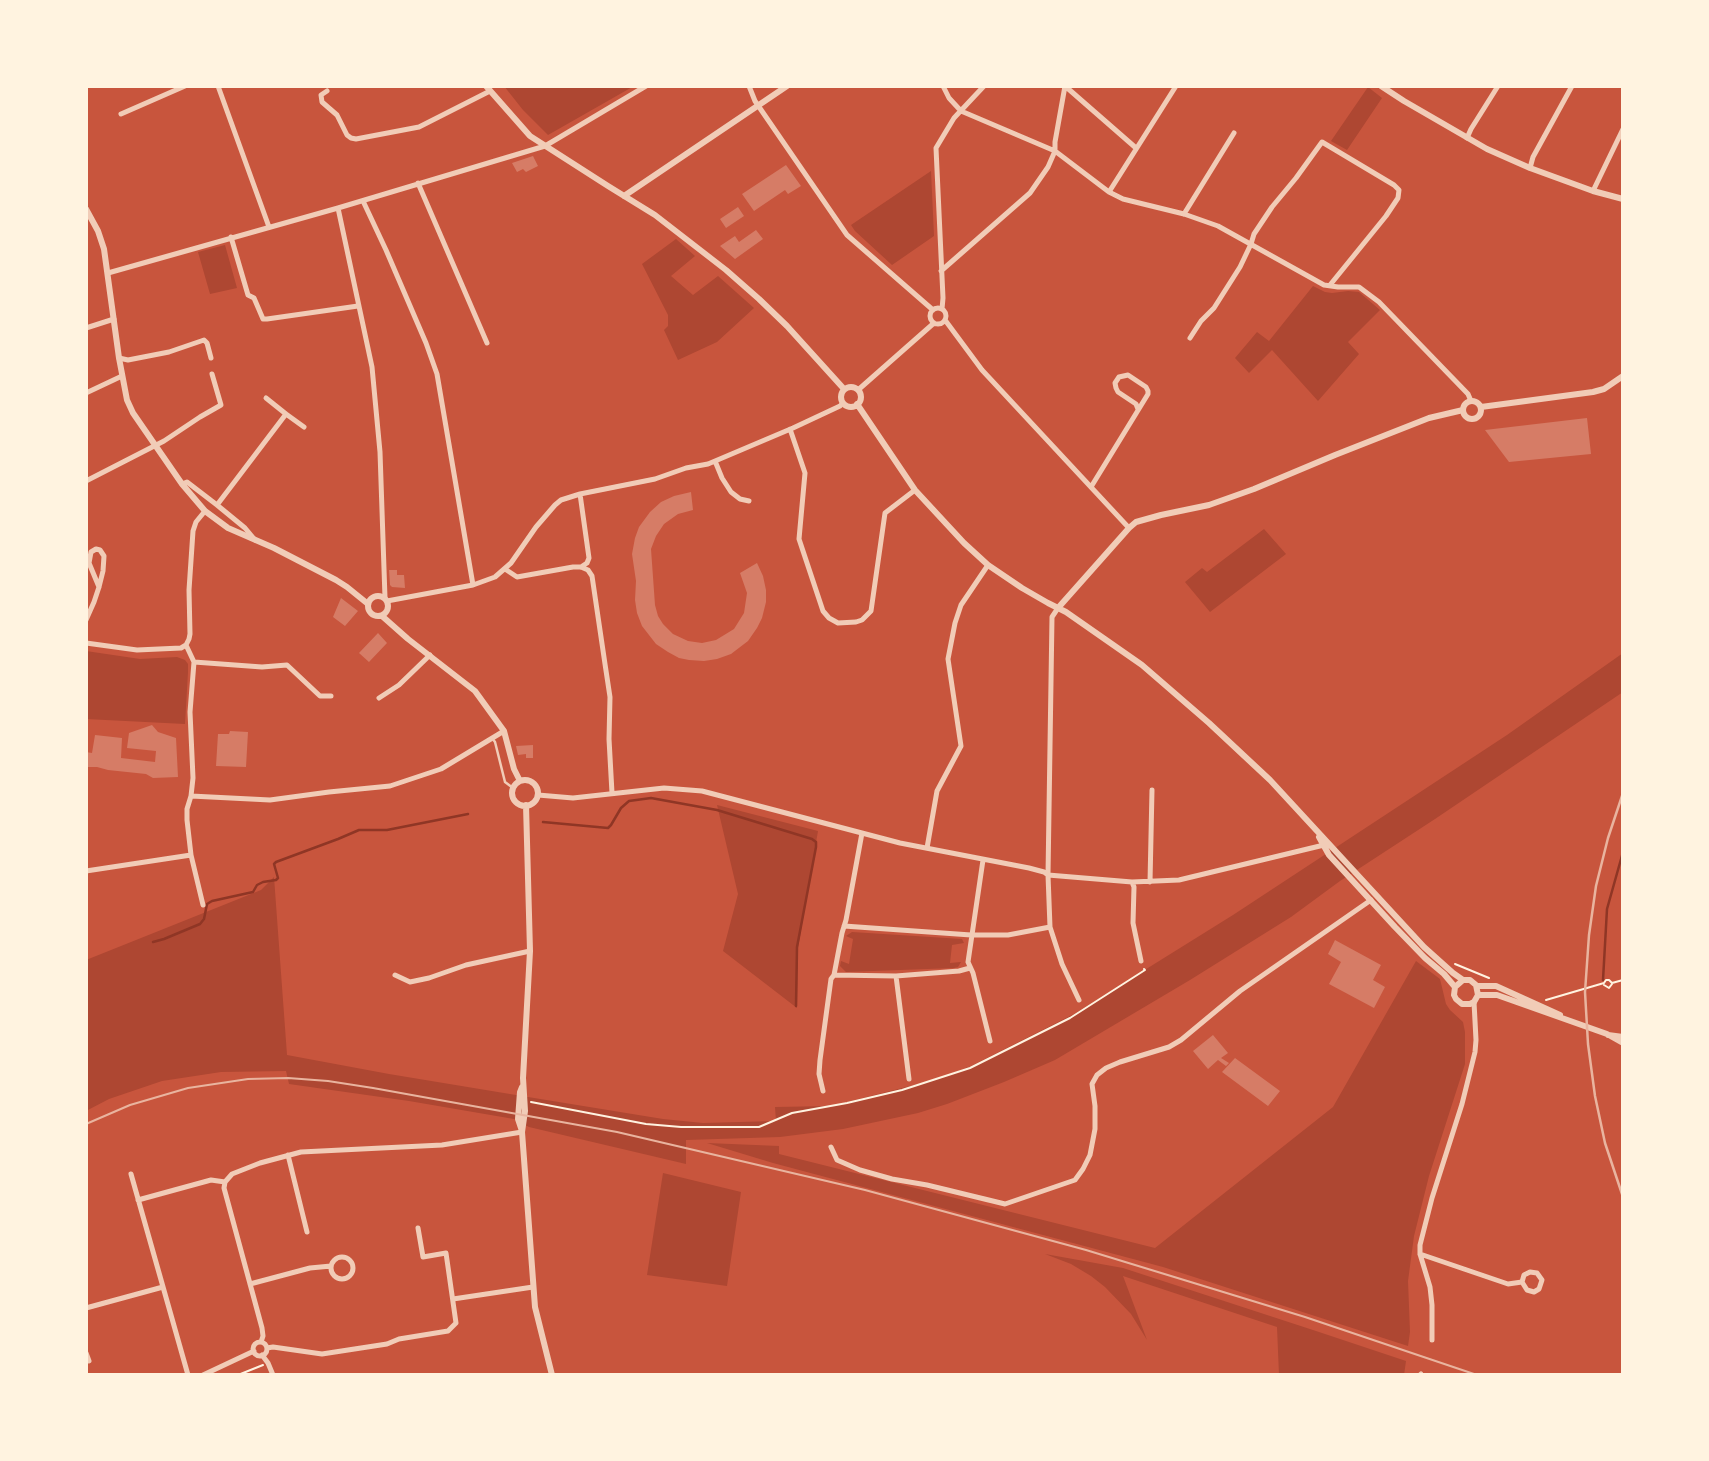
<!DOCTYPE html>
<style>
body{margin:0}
#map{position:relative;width:1709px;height:1461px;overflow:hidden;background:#c8553d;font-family:Manrope,sans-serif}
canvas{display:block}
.frame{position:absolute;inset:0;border:88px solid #fff3e0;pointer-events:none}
</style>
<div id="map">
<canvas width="1709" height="1461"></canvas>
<div class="frame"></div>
</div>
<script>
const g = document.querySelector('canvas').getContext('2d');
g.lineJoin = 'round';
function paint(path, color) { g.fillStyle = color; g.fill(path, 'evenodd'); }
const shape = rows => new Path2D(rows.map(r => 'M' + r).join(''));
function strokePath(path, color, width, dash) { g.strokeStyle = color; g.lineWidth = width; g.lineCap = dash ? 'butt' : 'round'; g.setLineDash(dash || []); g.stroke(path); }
paint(shape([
 [504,86,634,86,548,135,523,110],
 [1368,87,1382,98,1347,150,1331,141],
 [931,171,934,236,892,265,855,231,851,225],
 [676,239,695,256,671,276,693,295,718,276,754,308,717,342,678,360,664,330,668,326,668,315,642,264],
 [225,245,237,288,210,294,198,252],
 [1313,286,1325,292,1332,293,1348,291,1359,292,1380,310,1348,342,1359,354,1318,401,1272,350,1249,373,1235,358,1257,332,1269,341],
 [1264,529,1286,554,1210,612,1185,582,1202,568,1207,572],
 [86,651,140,659,177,657,185,660,188,664,188,672,185,724,86,719],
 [1623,653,1623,692,1435,819,1340,881,1291,917,1190,980,1055,1060,1004,1082,947,1104,918,1113,843,1129,780,1137,686,1140,686,1164,529,1127,514,1119,409,1101,289,1084,286,1071,221,1072,162,1081,109,1099,86,1111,86,960,261,890,274,877,287,1055,389,1074,528,1097,663,1119,703,1123,776,1121,775,1107,831,1106,934,1080,971,1066,1074,1014,1233,915,1507,735],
 [717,805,818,831,798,948,797,1008,723,951,738,894],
 [852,932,962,939,964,943,952,945,950,963,961,962,958,967,954,968,846,972,840,966,841,961,849,964,853,939,846,936],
 [1416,961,1440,979,1446,1004,1450,1010,1463,1022,1465,1032,1465,1064,1429,1176,1414,1236,1408,1281,1410,1332,1408,1346,1163,1267,773,1163,707,1143,779,1146,779,1154,1155,1248,1333,1107],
 [663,1173,741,1192,727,1286,647,1275],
 [1045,1254,1123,1268,1316,1331,1406,1361,1404,1375,1279,1375,1277,1327,1123,1276,1147,1340,1131,1314,1105,1287,1091,1276,1071,1264]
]), '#ae4732');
strokePath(shape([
 [543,822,608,828,611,825,621,808,629,801,651,798,717,810,812,839,816,842,816,847,797,947,796,1006],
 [153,942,164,939,200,924,204,919,207,904,212,901,253,892,257,885,263,882,276,880,278,878,274,864,276,862,338,839,359,830,387,830,468,814],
 [1603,980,1607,909,1623,852]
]), '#8f3625', 2.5);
paint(shape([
 [533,156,538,166,526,172,523,169,517,172,512,163],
 [786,165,801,186,788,194,785,190,754,211,742,194],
 [738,207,744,216,726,228,720,219],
 [756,230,763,239,735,259,720,246,735,236,739,242],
 [1587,418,1591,454,1509,462,1485,430],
 [691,492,693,510,678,514,664,524,656,536,651,549,655,605,658,616,663,624,673,634,688,641,702,643,716,640,734,629,744,613,747,593,740,573,757,563,763,576,766,590,766,602,762,618,757,628,748,641,731,654,717,659,704,661,689,660,679,658,668,652,656,644,642,626,637,613,635,600,636,581,632,554,635,538,639,527,650,512,661,502,674,496],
 [389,570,397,570,397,575,404,575,405,588,392,587,390,585],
 [341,598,358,611,345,626,333,617],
 [378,633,387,643,369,662,359,653],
 [152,725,158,732,176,738,178,777,153,778,146,774,108,770,97,767,86,767,86,752,92,753,95,735,122,738,121,758,155,762,156,751,127,748,129,733],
 [230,731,248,732,246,767,216,766,218,734,229,734],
 [533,745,533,758,526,758,526,754,518,755,516,746],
 [1335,940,1381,965,1373,980,1385,987,1374,1008,1329,984,1341,962,1328,954],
 [1213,1035,1228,1053,1221,1058,1229,1063,1226,1066,1218,1060,1208,1069,1193,1051],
 [1235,1058,1280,1091,1268,1106,1222,1072]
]), '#d67c66');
strokePath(shape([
 [1455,964,1489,978],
 [1604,985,1609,988,1612,984],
 [1546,1000,1604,983,1606,980,1609,980,1612,983,1623,980],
 [531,1102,646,1124,681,1127,759,1127,792,1113,847,1103,902,1090,970,1068,1070,1018,1145,970,1144,969],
 [238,1375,263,1365]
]), '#fff3e0', 2);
strokePath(shape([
 [492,738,495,742,505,782,513,788]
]), '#f1ccb7', 2.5);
strokePath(shape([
 [218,86,269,227],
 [749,86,755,101,847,235,933,310],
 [943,86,949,98,961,111,1055,151,1109,192,1123,199,1184,214,1218,226,1324,285,1338,287,1359,287,1379,302,1468,394,1471,401],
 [1065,86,1136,148],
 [327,91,321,95,322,102,337,115,347,135,351,138,356,139,419,127,490,91],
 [121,114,185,86],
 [1467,138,1471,129,1498,86],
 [1530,168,1533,157,1572,86],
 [418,183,487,343],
 [1593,191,1623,129],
 [1109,192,1176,86],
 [363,201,386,250,426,343,437,374,473,585],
 [338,208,372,367,380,452,385,598],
 [1184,214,1234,133],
 [231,237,248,295,254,298,263,319,267,319,358,306],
 [941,271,1030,193,1048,167,1055,151,1055,142,1065,86],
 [108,273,338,208,545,146,646,86],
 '930 316a8 8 0 1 1 16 0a8 8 0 1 1-16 0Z',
 [942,309,943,298,936,148,954,118,984,86],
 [945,320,982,370,1129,528],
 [86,328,114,319],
 [1190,338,1201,321,1214,308,1240,267,1251,244,1254,234,1272,207,1296,178,1322,142,1394,185,1399,190,1398,198,1386,216,1330,285],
 [119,358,128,360,169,352,204,340,207,343,211,358],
 [858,390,934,323],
 [86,393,122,376],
 [286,414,304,427],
 [790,429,805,473,799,539,823,611,829,618,838,623,856,622,862,620,871,611,885,513,915,490],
 [715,461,722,478,731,492,740,499,749,501],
 [86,481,164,441,200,417,221,405,212,374],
 [182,484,187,482,217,505,245,528,255,540],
 [1091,487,1148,394,1148,391,1146,387,1128,375,1119,377,1115,383,1116,388,1118,392,1136,404,1138,409],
 [580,494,589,558,587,563,581,567],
 [217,505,286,414,266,398],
 [581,567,588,570,592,576,605,664,610,697,609,739,612,793],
 [505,569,517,577,573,567,581,567],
 [387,601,473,585,495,577,511,563,536,527,555,505,561,500,580,494,655,479,686,468,708,464,793,428,840,406,843,403],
 [1058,608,1052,617,1048,875,1050,927,1062,964,1079,1000],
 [86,620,94,602,99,587,103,571,104,556,100,550,96,549,91,552,89,563,99,587],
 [86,643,137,650,181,648,186,645],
 [186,645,194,662,190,712,193,778,191,796,270,800,329,792,390,786,441,769,504,731],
 [186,645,189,639,190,634,189,590,193,531,196,522,205,511],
 [194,662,262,667,287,665,320,696,331,696],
 [379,698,399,685,430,655],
 [538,795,573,798,664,788,702,791,900,843,1029,868,1044,872,1048,875,1132,882,1179,880,1324,845],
 [927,848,937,791,961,746,948,659,955,623,961,605,988,565],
 [191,855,203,905],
 [983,860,968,962,973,973,990,1041],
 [86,871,191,855,187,820,187,809,191,796],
 [1132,882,1134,887,1133,923,1141,961],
 [1150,882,1152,790],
 [844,926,971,935,1008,935,1050,927],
 [395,975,410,982,429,978,466,965,530,951],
 [834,975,896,976,959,971,970,968],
 [896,976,909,1079],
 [823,1091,819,1074,820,1060,831,979,834,975,842,933,846,920,862,833],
 [831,1147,837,1160,860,1170,892,1179,927,1185,1005,1204,1075,1180,1083,1169,1090,1155,1095,1129,1095,1106,1092,1084,1097,1075,1106,1068,1120,1062,1169,1047,1181,1040,1240,991,1371,900],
 [288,1155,307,1232],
 [131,1174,188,1375],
 [138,1200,211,1180,225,1182],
 [1420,1254,1508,1284,1522,1282,1524,1275,1530,1272,1537,1273,1542,1280,1539,1289,1534,1292,1527,1290,1522,1282],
 '331 1268a11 11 0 1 1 22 0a11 11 0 1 1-22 0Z',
 [250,1284,310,1268,331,1266],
 [453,1299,533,1287],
 [86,1308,163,1287],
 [1432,1340,1432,1305,1430,1287,1420,1254,1420,1245,1432,1198,1462,1104,1475,1052,1476,1040,1474,1002],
 [261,1342,263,1336,262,1328,224,1188,225,1182,232,1174,260,1163,301,1152,442,1145,522,1132],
 '253 1349a7 7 0 1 1 14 0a7 7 0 1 1-14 0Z',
 [267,1348,273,1347,322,1354,387,1344,399,1339,448,1331,456,1323,446,1253,423,1257,418,1228],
 [86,1353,89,1361],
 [262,1355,268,1363,273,1375],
 [203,1375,254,1351],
 [1420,1375,1421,1374]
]), '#f1ccb7', 5);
strokePath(shape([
 [486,86,530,136,608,186,655,215,726,270,759,299,787,326,844,389],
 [1381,86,1404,101,1487,149,1530,168,1593,191,1623,199],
 [624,196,787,86],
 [86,209,98,231,104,249,119,358,127,400,133,413,182,484,205,511,228,528,274,548,336,580,347,587,368,604],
 '841 397a10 10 0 1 1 20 0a10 10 0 1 1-20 0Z',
 '1463 410a9 9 0 1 1 18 0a9 9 0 1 1-18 0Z',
 [857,404,915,490,964,543,988,565,1022,588,1048,603,1066,612,1142,665,1209,723,1270,780,1424,947,1453,973,1463,980,1470,980,1476,985,1478,995,1474,1002,1470,1004,1462,1004,1456,999,1454,995,1455,987,1463,980],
 [1481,407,1593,392,1604,389,1623,376],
 '368 606a10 10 0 1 1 20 0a10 10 0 1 1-20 0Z',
 [1058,608,1129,528,1136,522,1161,515,1209,505,1254,489,1335,455,1429,418,1463,410],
 [382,616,408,639,475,691,504,731,514,769,520,781],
 '512 793a13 13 0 1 1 26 0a13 13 0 1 1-26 0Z',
 [526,805,530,951,523,1078,525,1111,522,1132,535,1307,552,1375],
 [1319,837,1329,855,1395,927,1425,958,1444,974,1455,987],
 [1477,986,1496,986,1560,1015],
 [1478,995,1497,995,1607,1034,1623,1043],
 [1608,1035,1623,1037],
 [522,1131,518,1119,520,1092,522,1087]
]), '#f1ccb7', 6);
strokePath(shape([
 [86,1124,130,1105,188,1088,248,1079,288,1078,328,1081,373,1088,617,1132,865,1190,1086,1250,1305,1317,1477,1375]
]), '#e9b49f', 2);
strokePath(shape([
 [1623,793,1608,838,1596,886,1589,935,1585,992,1588,1044,1595,1096,1605,1143,1623,1197]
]), '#e9b49f', 2.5);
</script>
